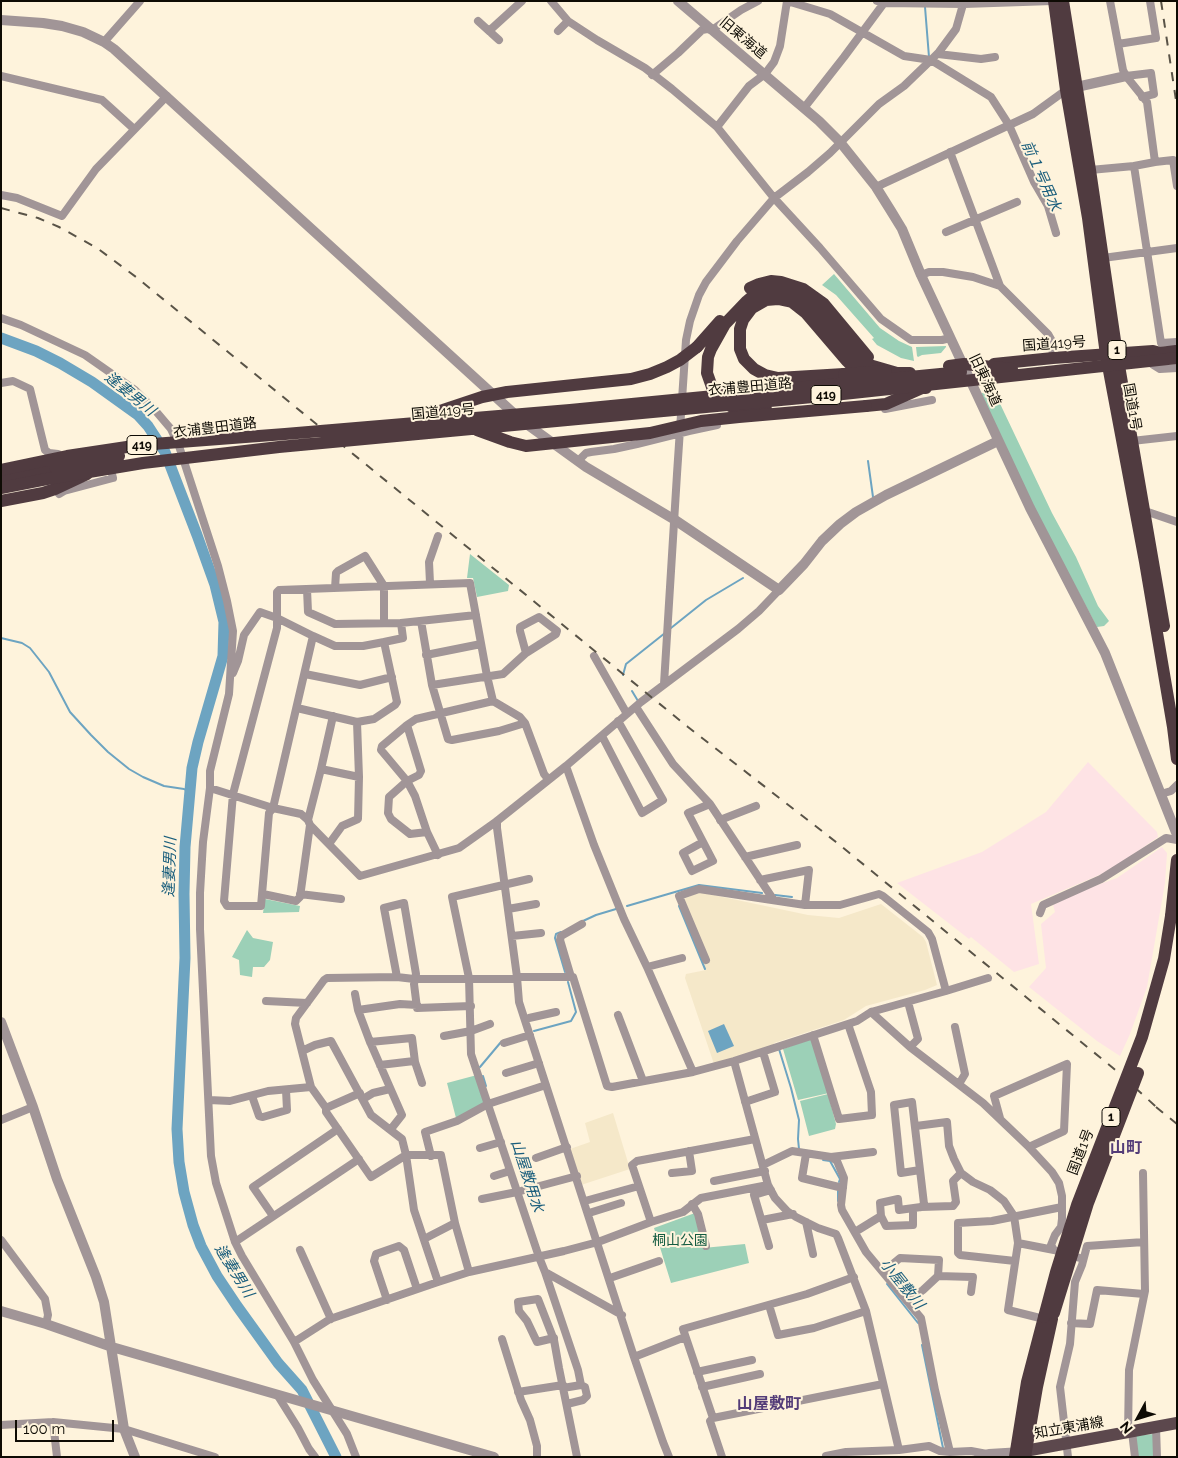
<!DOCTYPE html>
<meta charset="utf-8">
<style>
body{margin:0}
#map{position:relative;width:1178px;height:1458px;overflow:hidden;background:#fef3dc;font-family:Raleway,sans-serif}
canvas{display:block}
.frame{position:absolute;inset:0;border:2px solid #0e0b04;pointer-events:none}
.north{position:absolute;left:1113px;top:1393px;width:50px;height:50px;-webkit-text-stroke:4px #fef3dc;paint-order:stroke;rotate:231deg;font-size:14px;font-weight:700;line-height:20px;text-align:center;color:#0e0b04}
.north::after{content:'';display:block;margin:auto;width:18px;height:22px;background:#0e0b04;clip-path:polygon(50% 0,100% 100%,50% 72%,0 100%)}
.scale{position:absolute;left:15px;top:1420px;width:99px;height:22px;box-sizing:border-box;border:2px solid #0e0b04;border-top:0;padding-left:6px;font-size:15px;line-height:18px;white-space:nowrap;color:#0e0b04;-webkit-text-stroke:4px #fef3dc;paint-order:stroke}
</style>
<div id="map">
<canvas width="1178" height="1458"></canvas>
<div class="frame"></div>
<div class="north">N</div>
<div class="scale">100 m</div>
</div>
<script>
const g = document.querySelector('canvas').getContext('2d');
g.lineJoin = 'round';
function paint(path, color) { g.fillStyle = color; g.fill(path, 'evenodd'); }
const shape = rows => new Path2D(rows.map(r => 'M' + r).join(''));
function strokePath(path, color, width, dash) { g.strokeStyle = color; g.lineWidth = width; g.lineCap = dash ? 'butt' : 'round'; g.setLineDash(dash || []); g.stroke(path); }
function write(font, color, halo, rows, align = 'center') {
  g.font = font + ' Raleway,"Noto Sans JP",sans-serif'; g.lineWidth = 4; g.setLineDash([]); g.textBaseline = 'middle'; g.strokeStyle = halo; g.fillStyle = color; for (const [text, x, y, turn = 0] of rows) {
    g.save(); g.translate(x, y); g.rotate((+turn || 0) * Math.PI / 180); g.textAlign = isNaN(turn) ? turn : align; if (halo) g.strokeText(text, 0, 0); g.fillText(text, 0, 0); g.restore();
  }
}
paint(shape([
 [1088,762,1157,832,1158,837,1111,870,1031,904,1039,964,1014,972,971,937,969,939,897,883,982,852,1046,812],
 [1162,847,1167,853,1165,883,1147,987,1130,1034,1120,1056,1097,1041,1029,987,1046,968,1041,924,1055,912,1053,905,1086,889,1117,878]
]), '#fee3e5');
paint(shape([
 [699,892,808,915,839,918,881,904,923,937,926,942,937,985,925,990,866,1006,844,1020,774,1043,774,1045,714,1064,685,978,686,974,706,970,703,962,708,958,684,899],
 [613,1113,630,1169,581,1185,570,1149,590,1142,585,1123]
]), '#f5e8c9');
paint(shape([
 [834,274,880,328,899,341,912,347,914,361,901,358,877,345,872,339,874,338,836,295,822,285],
 [946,346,946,347,941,353,922,355,918,357,917,356,916,347],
 [994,391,1052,513,1076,557,1098,606,1109,621,1104,626,1097,627,1039,518,982,396,982,393],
 [470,554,509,585,508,591,477,597,473,578,467,578],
 [265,899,300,906,299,912,263,913],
 [247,930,253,938,273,942,270,960,264,967,253,967,252,977,240,975,239,960,232,957],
 [813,1038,829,1093,798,1100,783,1049],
 [477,1075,484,1103,456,1118,447,1083],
 [828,1094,836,1124,835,1129,809,1136,800,1101],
 [695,1213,703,1248,745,1244,749,1263,671,1283,654,1228],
 [1153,1434,1154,1457,1137,1457,1134,1436]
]), '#9cd0b7');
paint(shape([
 [724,1024,734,1046,717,1053,708,1031]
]), '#6da4c1');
strokePath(shape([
 [925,7,929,57],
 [868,461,873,497],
 [671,628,706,600,743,578],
 [1,638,22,643,30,648,49,672,70,712,91,735,108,752,129,769,143,777,164,786,184,789,189,792],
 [623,675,626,664,665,633],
 [632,691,638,701],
 [775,895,792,897],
 [627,906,699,885,762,893],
 [679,906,705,969],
 [583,921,596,915,616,909],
 [561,932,556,934,555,938,565,972],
 [534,1031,571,1021,576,1012,568,982],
 [779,1049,791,1088,799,1120,798,1139,799,1149],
 [480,1067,501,1042],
 [483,1076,486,1086],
 [823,1160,830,1161,840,1179,839,1182],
 [838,1201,838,1191],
 [887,1284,918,1323],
 [922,1345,943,1448]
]), '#6da4c1', 2);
strokePath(shape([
 [1,338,36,351,60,363,92,382,138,415,148,426,165,452,197,535,215,585,224,622,223,656,198,742,192,768,185,847,184,894,185,958,177,1129,179,1162,184,1192,193,1225,201,1246,217,1276,237,1306,278,1363,302,1390,336,1457]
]), '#6da4c1', 11);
strokePath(shape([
 [551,1,568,21,597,40,645,68,672,89,717,127,774,198,820,248,881,319,911,340,942,340,950,338],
 [877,1,884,3,964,4,1052,1],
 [964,1,956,29,939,52,931,60,991,97,1009,125,1034,182,1048,206,1056,233],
 [1110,1,1123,70,1126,76,1147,102,1155,162,1173,160,1177,186],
 [478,21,499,40],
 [489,31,522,1],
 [558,31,568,21],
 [104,42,140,1],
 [1118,44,1156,38,1150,1],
 [938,54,981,59,995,57],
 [652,75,678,53,702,30,707,29,712,30,741,10,758,1],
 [1,76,102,100,134,129],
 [1126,76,1151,73,1154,94,1142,97],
 [804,108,844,57,884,3],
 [717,127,749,86,765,74,774,62,780,46,787,1],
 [950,152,1000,286,1048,334,1052,341,1053,358],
 [1155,162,1134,166,1161,343,1177,342],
 [1090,170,1134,166],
 [876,187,1033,114,1066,90],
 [1,195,17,198,62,216,96,169,167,96],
 [946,232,1017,202],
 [1103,258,1177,248],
 [921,275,929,272,943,272,973,277,1000,286],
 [1,318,21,325,85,355,135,390,154,409,171,429,179,446,218,566,227,601,233,631,229,694,210,771,210,788,203,842,200,893,200,929,211,1156,216,1183,235,1242,242,1256,294,1342,313,1380,347,1434,356,1457],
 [1152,364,1160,369,1177,368],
 [1,383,13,381,30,389,45,450,49,453,58,454],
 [885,409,932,400],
 [1132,441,1177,436],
 [578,461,586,453,591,452,614,449,637,444,689,431,717,425],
 [59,494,64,491,113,478,111,470],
 [1145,511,1177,522],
 [430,583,429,562,438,536],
 [335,588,336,573,338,571,365,556,384,586,384,622],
 [307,589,308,612,335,624,401,623,476,615],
 [421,621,432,685,448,739,452,740,499,731,525,723],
 [384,642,403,638,401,623],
 [426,655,481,644],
 [594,656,627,714],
 [233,673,238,661,244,635,260,612,277,618,313,636],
 [305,674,360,685,392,677],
 [664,684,677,474,686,340,690,321,699,295,706,282,737,241,774,198,808,172,830,153,879,104,904,86,931,60,904,56,830,14,787,1],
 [432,685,503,674,526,653,556,634,557,631,539,617,520,627,520,631,526,653],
 [636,707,673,764,710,804,773,899],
 [297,708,357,722,374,719,395,705,397,702,384,642,363,646,335,646,313,636,273,808,269,813,261,906,227,906,224,901,233,794,277,628,277,592,279,590,470,583,487,676,493,701,520,717,525,723,544,774,548,779],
 [407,725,421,771,419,775,407,781,389,797,388,813,391,819,410,834,427,832],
 [602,736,642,813,663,800,618,721],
 [566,766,594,845,624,919,647,967,693,1072],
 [321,769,333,716],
 [210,788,273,808,301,814,308,820,310,825,360,876,459,848,497,821,566,766,641,702,738,629,759,611,779,590],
 [1161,794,1171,791,1177,785],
 [308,820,321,769,359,777,357,722],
 [720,820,756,806],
 [497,821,497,828,517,977,519,1002,634,1357,663,1442,669,1457],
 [703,842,683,853,692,871,713,861,688,813,710,804],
 [329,844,342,826,358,819,359,777],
 [438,855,427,832,415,796,407,781,381,750,382,746,407,725,416,719,493,701],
 [745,857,797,845],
 [529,879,452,897,469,978,471,1054,539,1257,545,1272,622,1315],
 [760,880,809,870,805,905],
 [263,894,296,901,300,897,310,825],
 [300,894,341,899],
 [508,909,536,904],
 [1040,913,1043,905,1101,879,1166,838,1177,840],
 [512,936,541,933],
 [647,967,682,958],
 [397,977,384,908,404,903,416,974,414,984,417,1008,471,1006],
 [517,977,573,977,607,1086,612,1087,693,1072,734,1061,857,1021,871,1012,946,991,932,939,928,932,883,896,879,894,840,905,805,905,699,889,679,896,706,960],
 [571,977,560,940,561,936,582,924],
 [946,991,988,978],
 [355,994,358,1010,370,1042,402,1115,391,1129],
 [266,1001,307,1003],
 [908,1002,918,1039,910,1047],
 [358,1010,400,1004,417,1005],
 [871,1012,910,1047,983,1103,1028,1146,1052,1172,1059,1183,1062,1196,1062,1219,1061,1227,1055,1235,1051,1245,1054,1250,1083,1259],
 [618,1015,643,1081],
 [525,1020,529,1018,556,1012],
 [955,1027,965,1074,959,1084],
 [813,1035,839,1119,872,1115,871,1092,848,1024],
 [444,1036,471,1031,490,1024],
 [370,1042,412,1038,415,1062,422,1083],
 [504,1043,530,1035],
 [302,1051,315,1045,331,1041,371,1115,402,1139,406,1155,414,1210,438,1282],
 [734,1061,768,1185,775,1198,787,1211,796,1217,818,1228,836,1234,838,1238,866,1311,899,1450],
 [380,1065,414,1061],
 [506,1073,539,1063],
 [252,1096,259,1116,263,1117,287,1110,286,1090],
 [363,1099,373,1093,390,1089],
 [209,1100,230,1101,268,1091,311,1087],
 [745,1102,775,1092,763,1052],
 [326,1108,360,1093],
 [1000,1118,994,1096,1067,1064,1064,1131,1029,1147],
 [1,1120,33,1107],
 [916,1126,947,1122,949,1146,954,1159,961,1173,973,1182,990,1190,1004,1201,1014,1216,1018,1243,1008,1310,1044,1319],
 [480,1148,501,1142],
 [806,1154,802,1178,843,1188],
 [431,1156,425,1132,457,1121,488,1104,546,1085],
 [831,1157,873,1152],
 [536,1158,567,1147],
 [763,1165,792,1151,831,1157,837,1161,844,1178,841,1205,842,1210,866,1252,921,1318,935,1390,950,1452],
 [920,1170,901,1173,894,1105,912,1102,924,1204,921,1207],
 [672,1173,692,1171,689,1151],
 [494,1176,510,1171],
 [714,1181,765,1171],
 [639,1186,632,1165,637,1161,755,1139],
 [482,1199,517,1192,577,1176],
 [585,1201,639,1186,651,1222],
 [692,1204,698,1214,706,1246],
 [589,1213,621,1203],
 [273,1216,253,1187,338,1129],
 [881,1216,886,1226,913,1225,913,1209],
 [762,1220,793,1214],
 [806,1222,813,1254],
 [855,1232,881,1216,880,1203,898,1199,899,1210,921,1207,953,1206,956,1202,953,1181,961,1173],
 [424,1239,455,1223],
 [1,1240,45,1299,48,1315,46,1324],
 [235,1242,359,1159],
 [1018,1243,1054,1250],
 [769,1246,754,1195,771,1190],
 [300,1250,331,1319],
 [1015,1261,960,1255,958,1253,958,1223,992,1221,1062,1207],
 [469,1272,455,1223,441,1155,406,1155,371,1177,326,1112,326,1108,311,1087,295,1024,296,1018,324,980,327,978,397,977,414,979,517,979],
 [545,1272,578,1370,581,1385],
 [883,1272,900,1258,939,1260,938,1276,923,1290,908,1301],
 [938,1276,973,1277,971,1292],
 [610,1278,659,1261],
 [387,1300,374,1261,376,1254,399,1246,404,1250,417,1289],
 [769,1305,778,1335,814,1328,866,1311],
 [1071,1323,1090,1324,1097,1290,1144,1294],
 [554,1338,537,1342,527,1321,519,1311,518,1302,538,1299,554,1340,559,1368,577,1457],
 [502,1339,521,1400,530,1420,537,1446,537,1457],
 [294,1342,330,1319,438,1282,469,1272,564,1251,598,1242,651,1222,683,1212,701,1198,768,1185],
 [634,1357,685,1337],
 [697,1372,752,1360],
 [702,1387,760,1374],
 [563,1388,581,1385,585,1387,587,1396,583,1400,567,1404],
 [518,1392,563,1385],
 [278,1396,298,1428,309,1449,315,1457],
 [713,1418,883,1384],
 [53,1422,57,1457],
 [1,1425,53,1422,124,1429,215,1457],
 [1156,1427,1157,1457],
 [1132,1432,1135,1457],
 [1128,1433,1129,1370,1145,1291,1143,1173],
 [826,1456,846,1452,899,1450,929,1446,940,1451,950,1452,971,1451,987,1454],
 [722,1457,710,1421,713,1418,683,1329,807,1294,854,1277],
 [1068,1457,1060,1387,1070,1344,1075,1282,1082,1265,1087,1246,1144,1242]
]), '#a19597', 8);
strokePath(shape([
 [678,1,819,121,840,142,876,187,891,211,902,229,921,275,1030,508,1105,653,1177,835],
 [1,20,43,23,62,26,83,32,104,42,114,49,521,420,586,467,675,520,779,590,804,564,822,541,840,524,856,512,886,495,998,441],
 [1072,88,1126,76],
 [1,1022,33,1107,57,1179,96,1277,104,1302,124,1429,135,1457],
 [1,1311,46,1324,112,1347,494,1457],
 [979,1457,989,1454,1022,1452]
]), '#a19597', 10);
strokePath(shape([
 [1025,1451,1177,1423]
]), '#5c484d', 12);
strokePath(shape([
 [1054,1,1066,90,1088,218,1106,355,1145,562,1173,727,1177,759],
 [1063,1,1090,170,1117,354,1164,626],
 [750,288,759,284,771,281,781,282,803,289,824,304,868,357],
 [697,347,720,321],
 [994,364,1053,358,1153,351,1160,353,1176,351],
 [844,374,778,378,765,375,754,369,744,359,740,349,740,329,743,320,752,308,766,300,778,299,792,302,806,313,847,361,857,371,867,377],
 [866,406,886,404,922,388,926,388],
 [766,409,743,410,734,408,723,402,713,390,707,373,708,357,711,349,725,324,747,301,754,295,763,292,773,290,784,292,795,295,805,301,821,314,858,358,866,364,897,373,910,373],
 [1,478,52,467],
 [1,501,43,493,55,489,87,474],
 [1171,916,1177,860],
 [1015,1457,1027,1382,1044,1317],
 [1025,1457,1037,1387,1052,1319]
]), '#503b40', 12);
strokePath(shape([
 [1161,1,1177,107],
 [1,208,38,218,59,227,97,248,136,277,688,727,836,842,1113,1068,1162,1112],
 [1156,1107,1177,1124]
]), '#595347', 2, [9, 9]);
strokePath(shape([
 [949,366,964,364,1012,369],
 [844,374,886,371],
 [420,416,443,410,482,397,507,392,631,379,650,374,667,367,680,360,697,347],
 [477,430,510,442,526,446,650,433,701,421,739,417,866,406],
 [55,467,119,456],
 [1,470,67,456,140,445,285,434,570,410,961,372],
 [1,488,47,479,143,463,279,447,834,395,1177,358],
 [1054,1313,1088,1203,1138,1073],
 [1044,1317,1056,1272,1077,1205,1142,1037,1164,959,1171,916]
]), '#503b40', 12);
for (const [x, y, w] of [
 [1117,350,18],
 [826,395,30],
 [142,445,30],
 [1111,1117,18]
]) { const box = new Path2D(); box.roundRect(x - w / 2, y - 9.5, w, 19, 4); g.fillStyle = '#fef3dc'; g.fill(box); strokePath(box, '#0e0b04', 1); }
write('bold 12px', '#0e0b04', null, [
 ["1",1117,350],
 ["419",826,395],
 ["419",142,445],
 ["1",1111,1117]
]);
write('14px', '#0e0b04', '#fef3dc', [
 ["旧東海道",743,38,40],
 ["国道419号",1054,344,-4],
 ["旧東海道",985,380,65],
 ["衣浦豊田道路",750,387,-5],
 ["国道1号",1132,407,80],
 ["国道419号",443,412,-5],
 ["衣浦豊田道路",215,428,-7],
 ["国道1号",1081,1152,-69],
 ["知立東浦線",1069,1428,-10]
]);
write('14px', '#135b41', '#fef3dc', [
 ["桐山公園",680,1241]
]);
write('italic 15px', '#1a5e7c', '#fef3dc', [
 ["前１号用水",1041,176,66],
 ["逢妻男川",130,394,39],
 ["逢妻男川",170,867,-88],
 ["山屋敷用水",527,1176,72],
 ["逢妻男川",234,1271,58],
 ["小屋敷川",902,1284,51]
]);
write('bold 16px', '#533c78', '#fef3dc', [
 ["山町",1126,1148],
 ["山屋敷町",769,1404]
]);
</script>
